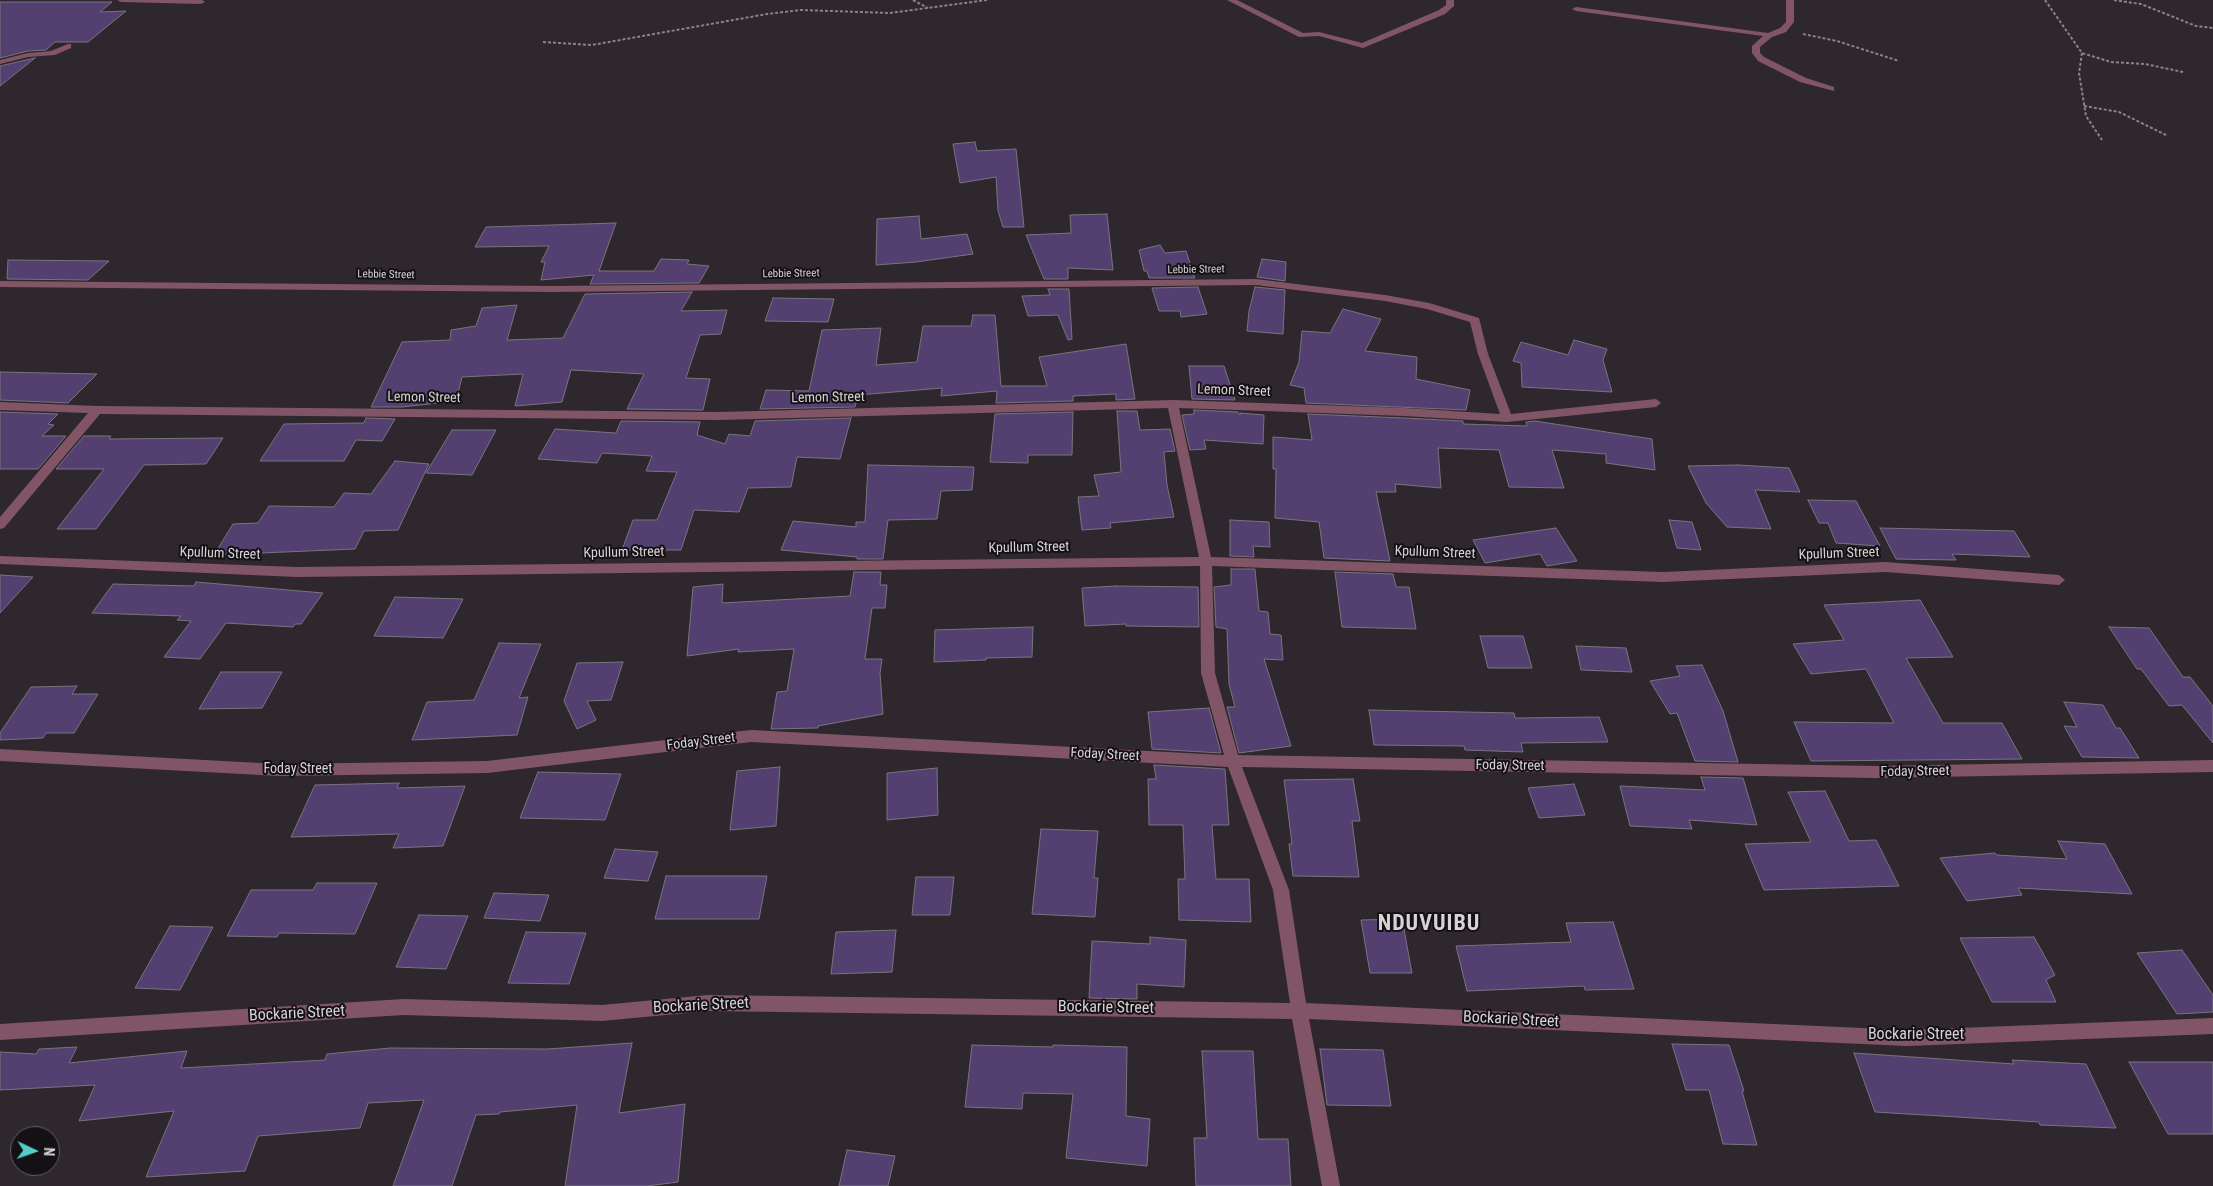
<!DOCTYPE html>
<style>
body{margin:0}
#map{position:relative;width:2213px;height:1186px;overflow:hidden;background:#2e272e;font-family:"Roboto Condensed",sans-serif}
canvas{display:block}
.north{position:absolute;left:10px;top:1126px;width:50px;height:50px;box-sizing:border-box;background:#141114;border:1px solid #625e62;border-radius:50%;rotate:93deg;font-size:14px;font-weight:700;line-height:20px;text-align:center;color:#d7d2d6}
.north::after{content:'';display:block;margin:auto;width:18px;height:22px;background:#54cdc9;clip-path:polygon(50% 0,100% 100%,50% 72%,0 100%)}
</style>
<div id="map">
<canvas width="2213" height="1186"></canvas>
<div class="north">N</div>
</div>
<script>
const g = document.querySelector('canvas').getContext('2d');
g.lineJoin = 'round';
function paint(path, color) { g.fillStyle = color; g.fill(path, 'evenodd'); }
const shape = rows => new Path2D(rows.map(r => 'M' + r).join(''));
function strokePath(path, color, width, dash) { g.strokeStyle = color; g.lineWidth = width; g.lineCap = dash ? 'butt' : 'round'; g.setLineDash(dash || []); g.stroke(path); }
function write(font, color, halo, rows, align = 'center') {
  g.font = font + ' "Roboto Condensed",sans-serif'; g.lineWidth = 4; g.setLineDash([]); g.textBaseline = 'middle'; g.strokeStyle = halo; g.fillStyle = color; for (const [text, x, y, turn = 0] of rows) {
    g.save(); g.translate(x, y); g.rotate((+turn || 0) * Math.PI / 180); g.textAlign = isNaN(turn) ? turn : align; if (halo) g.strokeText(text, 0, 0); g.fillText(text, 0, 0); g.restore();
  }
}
const building = shape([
 [0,2,112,2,100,12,126,11,88,42,55,42,46,50,28,51,0,58,0,2],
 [35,58,0,86,0,66,35,58],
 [975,142,977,151,1016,149,1024,227,1003,227,998,211,996,177,960,183,953,144,975,142],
 [1107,214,1113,270,1068,268,1068,279,1044,279,1026,235,1071,233,1070,215,1107,214],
 [919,216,921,239,967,234,973,254,916,262,876,265,877,219,919,216],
 [616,223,599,271,654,271,661,259,689,260,687,264,709,266,699,283,590,284,594,275,541,280,545,262,541,262,549,246,475,247,486,227,616,223],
 [1160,245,1165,253,1186,251,1195,278,1149,278,1147,271,1144,271,1139,250,1160,245],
 [1262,259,1286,262,1285,281,1257,277,1262,259],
 [8,260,109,261,88,280,7,279,8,260],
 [1198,287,1207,314,1181,317,1180,311,1159,311,1152,288,1198,287],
 [1255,287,1285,290,1283,334,1247,331,1249,311,1255,287],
 [1048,289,1069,289,1072,339,1068,340,1058,315,1028,316,1022,296,1050,295,1048,289],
 [692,292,681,311,727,310,721,334,700,335,686,378,710,379,703,410,627,409,644,374,571,370,562,402,515,406,523,374,462,377,456,401,402,407,371,407,402,342,450,340,451,330,476,326,482,308,517,305,507,340,563,338,585,294,692,292],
 [773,298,834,299,828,322,765,321,773,298],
 [1343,309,1381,319,1365,351,1417,357,1416,379,1470,390,1466,410,1306,403,1304,388,1290,385,1299,362,1302,331,1330,333,1343,309],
 [973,315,995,315,1001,386,1047,386,1039,357,1126,344,1135,399,1116,400,1116,394,1073,396,1073,401,996,403,997,391,941,396,942,388,858,395,855,407,760,409,766,390,809,391,822,330,881,328,876,365,917,362,923,326,971,326,973,315],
 [1574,340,1607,349,1603,360,1612,392,1522,387,1521,363,1513,361,1521,342,1568,355,1574,340],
 [1189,366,1224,366,1235,400,1192,399,1189,366],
 [0,372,97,374,68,403,0,400,0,372],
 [1194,410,1238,412,1240,415,1240,413,1264,415,1263,444,1204,440,1206,449,1190,450,1182,415,1194,414,1194,410],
 [1117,411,1137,411,1140,430,1170,429,1175,451,1164,452,1167,485,1174,517,1110,523,1111,528,1082,530,1078,497,1099,496,1094,475,1121,472,1117,411],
 [0,412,58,414,48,424,54,425,42,436,66,436,38,469,0,469,0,412],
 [1073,412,1072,455,1028,455,1028,463,990,462,995,414,1073,412],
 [1308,414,1404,418,1463,421,1463,424,1527,426,1526,422,1535,421,1652,439,1655,470,1606,463,1606,454,1552,450,1564,488,1509,487,1499,450,1438,448,1441,488,1395,484,1396,492,1376,492,1390,561,1324,558,1319,522,1275,518,1276,469,1273,469,1273,437,1312,440,1308,414],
 [366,418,395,419,382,441,356,440,344,461,260,461,284,424,364,423,366,418],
 [851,418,840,459,797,457,791,487,748,488,739,512,694,510,681,550,622,550,633,520,657,520,677,472,646,471,652,456,602,453,597,463,538,459,555,429,616,433,621,421,700,422,697,435,725,444,729,434,750,436,755,421,851,418],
 [452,430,496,430,472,475,426,473,452,430],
 [84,436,111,436,109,439,223,438,206,464,144,465,96,529,57,529,104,469,56,469,84,436],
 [395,461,429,464,398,530,364,531,355,549,214,555,233,524,258,523,269,506,334,507,344,493,371,494,395,461],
 [868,465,974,467,972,490,941,491,937,519,888,520,883,559,857,559,857,557,781,550,793,521,856,527,856,522,865,522,868,465],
 [1738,465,1789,468,1800,492,1755,490,1771,529,1727,527,1706,503,1688,466,1738,465],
 [1808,500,1856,501,1880,546,1836,543,1828,523,1819,523,1808,500],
 [1230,520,1269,522,1270,547,1253,546,1254,557,1230,556,1230,520],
 [1669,520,1692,522,1701,550,1677,548,1669,520],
 [1556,528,1577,561,1547,566,1540,554,1485,563,1473,540,1556,528],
 [1880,528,2014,531,2030,557,1952,554,1956,560,1896,559,1880,528],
 [1231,569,1255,569,1259,611,1268,612,1270,634,1281,635,1283,660,1264,659,1291,746,1239,753,1227,707,1235,707,1229,684,1227,629,1216,627,1214,587,1231,585,1231,569],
 [854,572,881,572,880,585,887,585,885,608,872,608,865,659,882,659,880,673,883,714,818,726,818,728,771,729,777,692,787,691,794,649,738,652,739,649,687,656,693,587,723,584,722,603,850,596,854,572],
 [1335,572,1393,574,1396,587,1409,587,1416,629,1342,627,1335,572],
 [0,575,33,577,0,613,0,575],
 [196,582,323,593,301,624,295,624,293,627,226,623,200,659,164,657,191,621,177,620,181,616,92,613,113,584,194,586,196,582],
 [1116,586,1198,587,1199,627,1126,626,1126,624,1085,626,1082,588,1116,586],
 [395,597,463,599,443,638,374,636,395,597],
 [1920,600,1953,657,1906,658,1943,723,2002,723,2022,759,1811,761,1794,722,1894,723,1866,669,1811,674,1793,644,1844,640,1824,605,1920,600],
 [1033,627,1032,657,986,658,986,660,934,662,935,630,1033,627],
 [2109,627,2149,628,2183,677,2190,677,2213,706,2213,743,2182,705,2169,706,2141,669,2137,669,2109,627],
 [1480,636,1523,636,1532,668,1488,668,1480,636],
 [499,643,541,644,519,698,528,697,517,735,412,740,427,702,474,700,499,643],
 [1576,646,1626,648,1632,672,1581,670,1576,646],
 [623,662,611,700,587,701,596,720,577,729,564,701,577,663,623,662],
 [1702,665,1723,711,1738,762,1695,761,1677,713,1670,714,1650,681,1680,676,1676,666,1702,665],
 [221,672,282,672,262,708,199,709,221,672],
 [77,686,72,694,98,694,74,733,46,733,43,738,0,740,0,733,31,687,77,686],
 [2064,702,2103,705,2116,728,2120,728,2139,758,2082,757,2064,726,2077,727,2064,702],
 [1209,708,1221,753,1152,749,1148,712,1209,708],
 [1369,710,1514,713,1515,718,1599,717,1608,742,1521,743,1523,752,1465,750,1464,746,1374,745,1369,710],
 [1154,765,1225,769,1229,825,1212,825,1216,879,1249,879,1251,922,1179,920,1178,879,1185,879,1183,825,1149,825,1148,779,1156,779,1154,765],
 [780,767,776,826,730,830,737,771,780,767],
 [937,768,938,815,887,820,887,773,937,768],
 [538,772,621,774,605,820,520,818,538,772],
 [1701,777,1743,778,1757,825,1689,820,1692,829,1630,826,1620,786,1705,790,1701,777],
 [1353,779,1360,821,1352,821,1359,877,1293,876,1289,844,1292,844,1284,780,1353,779],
 [399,783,397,788,465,786,443,846,393,848,399,834,291,837,315,785,399,783],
 [1574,784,1585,815,1539,818,1528,788,1574,784],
 [1825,791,1849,841,1876,840,1899,886,1764,890,1745,844,1811,842,1788,792,1825,791],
 [1041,829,1098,831,1094,878,1098,878,1095,917,1032,914,1041,829],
 [2058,841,2105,844,2132,894,2018,888,2022,895,1967,901,1940,858,1995,853,1997,855,2067,859,2058,841],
 [615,849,658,852,648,881,604,878,615,849],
 [666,876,767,876,759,919,655,919,666,876],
 [916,877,954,877,950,915,912,915,916,877],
 [317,883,377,883,355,934,279,933,277,937,227,936,251,890,313,890,317,883],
 [494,893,549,895,540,921,484,918,494,893],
 [419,915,468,916,446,969,396,967,419,915],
 [1402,919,1412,973,1370,973,1361,920,1402,919],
 [1613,922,1634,989,1585,990,1584,986,1467,991,1456,946,1571,942,1566,923,1613,922],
 [170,926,213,927,180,990,135,988,170,926],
 [896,930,892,972,831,974,836,932,896,930],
 [526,932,586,933,569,984,508,983,526,932],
 [1150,937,1186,940,1184,987,1137,984,1137,999,1089,998,1092,941,1150,944,1150,937],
 [2034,937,2055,975,2046,980,2056,1002,1992,1002,1960,938,2034,937],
 [2182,950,2213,995,2213,1012,2177,1014,2137,953,2182,950],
 [632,1043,619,1113,685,1104,678,1182,647,1186,565,1186,577,1105,500,1112,499,1114,476,1115,452,1186,393,1186,424,1100,368,1103,360,1128,258,1136,245,1171,146,1177,174,1111,79,1121,95,1085,0,1090,0,1052,36,1054,39,1049,77,1047,69,1063,187,1051,181,1068,325,1060,327,1054,390,1048,548,1049,632,1043],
 [1672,1044,1729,1045,1744,1091,1742,1091,1757,1145,1723,1144,1709,1090,1686,1090,1672,1044],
 [972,1045,1053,1047,1053,1045,1127,1047,1126,1116,1150,1119,1147,1166,1066,1158,1073,1094,1023,1093,1022,1109,965,1107,972,1045],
 [1320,1049,1383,1050,1391,1106,1327,1105,1320,1049],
 [1202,1051,1253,1051,1258,1139,1288,1139,1291,1186,1196,1186,1194,1138,1207,1138,1202,1051],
 [1854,1053,2014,1064,2012,1060,2086,1064,2116,1128,2040,1125,2039,1122,1875,1112,1854,1053],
 [2129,1062,2213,1062,2213,1134,2168,1134,2129,1062],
 [847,1150,895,1156,888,1186,839,1186,847,1150]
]);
paint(building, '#534071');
strokePath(building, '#78747f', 1);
strokePath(shape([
 [913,0,928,8],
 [2045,0,2082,53,2111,62,2145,64,2183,72],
 [2114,0,2141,4,2196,26,2213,28],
 [1803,34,1837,41,1899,61],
 [543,42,592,45,767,14,801,10,890,13,987,0],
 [2082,53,2079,73,2086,116,2102,140],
 [2084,106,2119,112,2166,135]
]), '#8a8489', 2, [3, 2]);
paint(shape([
 [117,0,202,0,205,2,201,4,121,2,117,0],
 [1227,0,1237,0,1303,33,1319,32,1362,43,1439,10,1446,5,1446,0,1454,0,1454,6,1445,14,1363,48,1319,36,1299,37,1227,0],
 [1786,0,1794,0,1794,22,1786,32,1772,37,1760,47,1760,53,1764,57,1806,78,1834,87,1834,91,1800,82,1758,61,1752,53,1752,46,1763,36,1576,11,1572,9,1576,7,1768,33,1780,28,1786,22,1786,0],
 [68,44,71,44,71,48,55,55,28,57,0,64,0,60,28,53,51,51,68,44],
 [1256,279,1385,295,1429,303,1479,318,1488,354,1511,414,1656,399,1661,403,1656,407,1507,422,1404,416,1179,408,1211,557,1663,572,1885,562,2059,575,2065,580,2059,585,1885,572,1663,582,1212,566,1215,673,1238,755,1875,766,2213,760,2213,772,1875,778,1242,767,1289,890,1306,1003,1907,1030,2213,1018,2213,1034,1907,1046,1309,1019,1340,1186,1322,1186,1292,1019,708,1011,602,1021,404,1015,0,1040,0,1024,404,999,602,1005,708,995,1290,1003,1273,890,1228,767,751,742,487,773,279,776,0,761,0,749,279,764,487,761,751,730,1224,755,1201,673,1200,566,297,577,0,564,0,556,297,567,1199,557,1168,408,718,420,100,414,4,528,0,529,0,517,88,413,0,410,0,402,97,406,718,412,1173,400,1404,408,1500,414,1478,354,1470,322,1427,309,1385,301,1256,285,550,292,0,287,0,281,550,286,1256,279]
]), '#825566');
write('11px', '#d7d2d6', '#141114', [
 ["Lebbie Street",1196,270,-1],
 ["Lebbie Street",791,274,-1],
 ["Lebbie Street",386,275,1]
]);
write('14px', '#d7d2d6', '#141114', [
 ["Lemon Street",1234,391,2],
 ["Lemon Street",424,398,1],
 ["Lemon Street",828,398,-1],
 ["Kpullum Street",1029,548,-1],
 ["Kpullum Street",624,553,-1],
 ["Kpullum Street",1435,553,2],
 ["Kpullum Street",220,554,2],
 ["Kpullum Street",1839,554,-2],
 ["Foday Street",701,742,-7],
 ["Foday Street",1105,755,3],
 ["Foday Street",1510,766,1],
 ["Foday Street",298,769],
 ["Foday Street",1915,772,-1]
]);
write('16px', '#d7d2d6', '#141114', [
 ["Bockarie Street",701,1006,-3],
 ["Bockarie Street",1106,1008,1],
 ["Bockarie Street",297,1014,-3],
 ["Bockarie Street",1511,1020,3],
 ["Bockarie Street",1916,1035]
]);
g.letterSpacing = '1px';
write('bold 22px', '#d7d2d6', '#141114', [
 ["NDUVUIBU",1429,924]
]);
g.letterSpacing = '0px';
</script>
